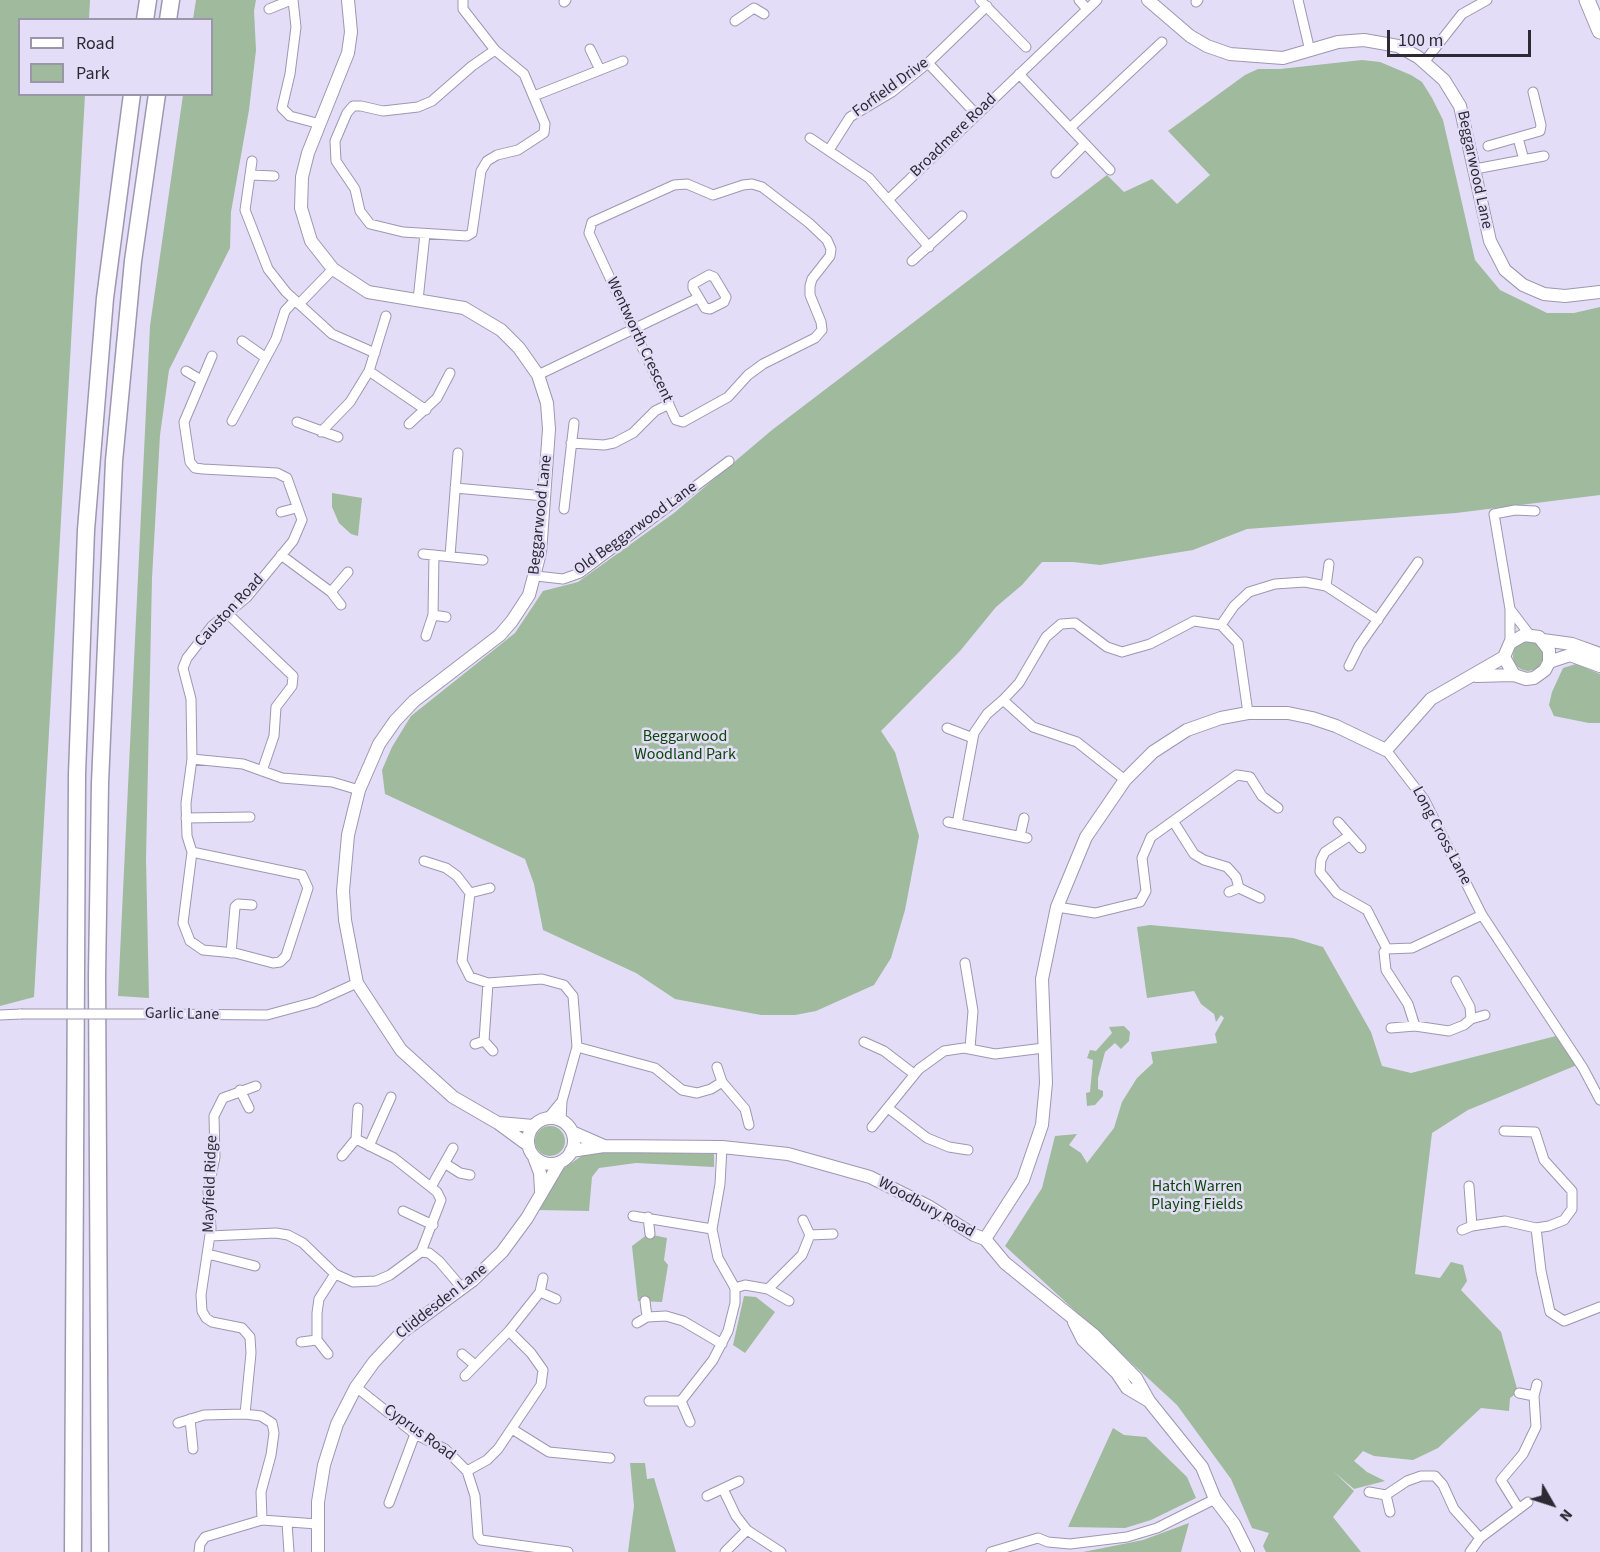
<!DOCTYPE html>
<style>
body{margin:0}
#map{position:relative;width:1600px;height:1552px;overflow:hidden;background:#e4ddf7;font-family:"Source Sans 3",sans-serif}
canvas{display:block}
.legend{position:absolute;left:18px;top:18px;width:195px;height:78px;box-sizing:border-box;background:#e4ddf7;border:2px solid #9b95a9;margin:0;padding:8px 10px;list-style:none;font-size:18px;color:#2d2a34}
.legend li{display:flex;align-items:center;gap:12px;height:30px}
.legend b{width:30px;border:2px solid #9b95a9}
.north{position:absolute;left:1522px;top:1474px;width:60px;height:60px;-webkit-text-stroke:4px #e4ddf7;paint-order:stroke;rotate:129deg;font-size:16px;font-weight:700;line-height:24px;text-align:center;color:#2d2a34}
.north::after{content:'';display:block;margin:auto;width:21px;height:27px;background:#2d2a34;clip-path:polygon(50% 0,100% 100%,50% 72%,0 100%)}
.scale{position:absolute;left:1387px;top:30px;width:144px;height:27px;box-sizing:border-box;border:3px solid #2d2a34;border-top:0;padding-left:8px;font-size:18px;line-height:21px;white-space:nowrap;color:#2d2a34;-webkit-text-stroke:4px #e4ddf7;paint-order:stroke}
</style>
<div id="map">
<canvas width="1600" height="1552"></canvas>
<ul class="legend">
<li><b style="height:8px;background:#fff"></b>Road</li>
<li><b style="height:16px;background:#9fba9c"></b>Park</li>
</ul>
<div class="north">N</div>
<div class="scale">100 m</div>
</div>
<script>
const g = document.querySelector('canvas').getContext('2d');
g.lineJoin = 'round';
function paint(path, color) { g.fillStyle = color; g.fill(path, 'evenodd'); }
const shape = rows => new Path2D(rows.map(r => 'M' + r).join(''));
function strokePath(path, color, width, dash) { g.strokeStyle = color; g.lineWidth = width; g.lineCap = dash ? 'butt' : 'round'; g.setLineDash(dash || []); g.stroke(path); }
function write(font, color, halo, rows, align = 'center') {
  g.font = font + ' "Source Sans 3",sans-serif'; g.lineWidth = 5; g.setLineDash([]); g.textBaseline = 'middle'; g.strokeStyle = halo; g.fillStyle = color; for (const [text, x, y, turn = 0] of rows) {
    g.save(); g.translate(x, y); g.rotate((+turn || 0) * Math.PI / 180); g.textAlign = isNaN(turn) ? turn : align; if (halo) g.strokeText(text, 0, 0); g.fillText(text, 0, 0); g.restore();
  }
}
paint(shape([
 [0,0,90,0,89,19,20,20,20,94,85,95,34,997,0,1006],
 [196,0,256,0,254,11,256,50,249,110,231,212,230,248,169,370,160,435,152,578,146,859,149,998,118,996,150,326,183,95,212,94,212,20,193,19],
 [1362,60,1380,62,1411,75,1422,82,1432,98,1443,120,1475,260,1500,290,1547,313,1574,313,1600,307,1600,495,1456,513,1247,529,1193,550,1100,565,1073,562,1042,562,1022,585,996,607,960,651,881,731,895,752,919,836,905,910,891,958,874,985,816,1011,795,1015,761,1015,675,999,636,973,543,930,534,884,525,859,385,794,382,770,392,747,411,716,515,633,543,591,578,582,674,513,772,430,1107,175,1124,192,1152,179,1177,204,1210,175,1168,131,1245,75,1258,69,1280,69],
 [332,493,362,498,358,536,351,534,339,523,332,507],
 '1513 656a15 15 0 1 1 30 0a15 15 0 1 1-30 0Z',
 [1576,664,1600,674,1600,723,1589,723,1554,716,1549,705,1552,692,1563,668],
 [1150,925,1293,938,1323,947,1371,1032,1382,1066,1411,1073,1556,1036,1577,1065,1468,1110,1432,1133,1415,1274,1440,1278,1451,1262,1463,1265,1467,1281,1461,1290,1501,1332,1518,1392,1510,1398,1509,1411,1481,1408,1438,1448,1413,1460,1374,1456,1363,1451,1354,1461,1367,1472,1385,1481,1354,1489,1333,1471,1354,1491,1333,1517,1361,1552,1266,1552,1263,1546,1269,1533,1252,1528,1231,1479,1177,1405,1005,1246,1042,1188,1055,1136,1077,1134,1069,1145,1081,1153,1087,1163,1114,1128,1122,1102,1137,1078,1153,1063,1151,1052,1217,1043,1215,1034,1224,1018,1221,1015,1216,1022,1214,1014,1201,1004,1194,991,1147,998,1137,927],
 [1124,1026,1130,1032,1129,1041,1121,1049,1115,1043,1105,1052,1098,1078,1098,1089,1103,1091,1103,1096,1095,1105,1087,1106,1086,1093,1090,1092,1093,1060,1087,1058,1090,1050,1096,1051,1112,1033,1109,1027],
 '535 1141a15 15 0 1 1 30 0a15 15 0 1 1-30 0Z',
 [605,1151,714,1154,714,1167,636,1163,599,1168,592,1177,589,1211,538,1210,563,1169,583,1155],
 [648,1234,667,1238,664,1260,668,1265,662,1302,638,1301,632,1246],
 [744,1296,756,1297,775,1312,745,1353,733,1345],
 [1113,1428,1124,1435,1146,1437,1187,1477,1196,1498,1151,1520,1125,1528,1068,1527],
 [630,1463,645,1463,647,1479,654,1478,676,1552,628,1552,634,1506],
 [1189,1523,1181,1552,1083,1552,1143,1540]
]), '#9fba9c');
const minor = shape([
 [293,0,296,27,290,74,282,108,290,116,320,124],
 [463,0,463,9,495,50,524,74,545,124,544,133,518,150,497,155,487,161,481,171,472,233,467,236,403,232,370,224,360,211,355,189,336,161,335,141,347,113,353,106,361,106,383,111,418,107,432,101,472,66,495,50],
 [980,0,1026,47],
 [1079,0,1087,9],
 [1298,0,1310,51],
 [564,2,566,0],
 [1196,2,1198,0],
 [269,9,291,0],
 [735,21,754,8,764,14],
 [590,49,600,70],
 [1425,61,1462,14,1487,0],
 [928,63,976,114],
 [1019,74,1110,170],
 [534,96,623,61],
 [1070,128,1162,42],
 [810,138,869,178,929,247],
 [1518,138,1524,160],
 [1488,146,1540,131,1541,125,1533,92],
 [829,150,850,117,892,92,928,63,987,6],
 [252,161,245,210,268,269,286,292,332,334,375,353],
 [1475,169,1544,156],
 [1056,173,1085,144],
 [250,175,274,176],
 [687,184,713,195,743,185,752,184,762,187,809,223,827,240,831,249,830,256,812,279,810,286,810,295,821,322,822,330,815,338,763,364,748,375,728,397,683,422,676,420,589,233,592,222,674,185,687,184],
 [889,199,1097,0],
 [912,261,962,216],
 [709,275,714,277,726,297,724,302,710,309,705,308,693,288,693,284,709,275],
 [418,300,425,234],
 [299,304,333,269],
 [242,341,266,358],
 [186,371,201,380],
 [369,371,426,410],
 [538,375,698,298],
 [232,421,276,339,285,311,295,300],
 [297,422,338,437],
 [409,424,437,398,450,373],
 [321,432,350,402,369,371,386,316],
 [571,443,604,445,614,443,633,433,655,411,669,404],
 [455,488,545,496],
 [564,509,574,423],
 [281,512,296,508],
 [423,554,483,560],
 [281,555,331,592,341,605],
 [450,556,458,453],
 [536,576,563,579,580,573,729,461],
 [1326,586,1329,564],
 [331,592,348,572],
 [1510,609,1529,634],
 [227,613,293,676,292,686,276,707,274,736,262,771],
 [433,615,446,617],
 [1221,625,1234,606,1249,592,1275,584,1305,582,1326,586,1378,620],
 [426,636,433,615,434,555],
 [1510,643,1510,609,1494,514,1515,510,1535,511],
 [1349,666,1359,646,1418,562],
 [947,728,973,738],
 [1386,750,1424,799,1482,915,1583,1068,1600,1100],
 [192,759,243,764,282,778,332,782,359,790],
 [1125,780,1077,742,1033,727,1003,700,1019,683,1046,637,1061,624,1075,623,1107,647,1122,652,1150,644,1194,621,1221,625,1238,643,1248,713],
 [186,818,250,817],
 [1173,821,1194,854,1204,860,1227,867,1236,877,1239,888],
 [948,822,1027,838],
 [1338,822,1361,848],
 [957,824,974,733,987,714,1003,700],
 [1020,836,1024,818],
 [1349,836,1325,852,1321,860,1320,872,1337,893,1367,910,1387,949],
 [192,852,302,875,308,888,286,956,280,962,273,963,235,953,203,950,190,941,183,923,192,852,187,836,186,803,192,759,191,699,183,668,187,658,212,626,247,597,293,541,302,520,287,478,277,473,203,469,195,468,190,462,184,422,212,356],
 [424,861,446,868,457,876,470,893,490,888],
 [1229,892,1239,888,1260,898],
 [470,893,462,961,470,977,488,983,542,979,564,985,573,996,577,1047,562,1101,561,1120],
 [1057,907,1095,913,1140,902,1146,891,1142,858,1151,837,1237,775,1250,777,1262,796,1278,808],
 [231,953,235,907,238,904,252,905],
 [965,963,973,1011,970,1048],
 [1456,981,1470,1007,1471,1019],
 [149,1014,267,1015,315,1002,357,983],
 [0,1015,21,1014],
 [1415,1026,1408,1004,1386,970,1384,952,1387,949,1412,948,1482,915],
 [1391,1028,1415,1026,1449,1031,1464,1025,1471,1019,1485,1015],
 [484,1041,488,983],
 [864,1042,884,1051,914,1074],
 [475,1044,484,1041,493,1051],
 [577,1047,655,1068,682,1090,697,1093,711,1089,722,1082],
 [717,1067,722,1082,745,1109,749,1125],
 [240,1090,249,1108],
 [888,1108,927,1138,949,1147,968,1150],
 [548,1118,562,1101],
 [872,1127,919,1069,944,1051,964,1048,995,1054,1044,1048],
 [356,1139,394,1158,437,1192,441,1200,421,1252],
 [369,1146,391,1097],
 [342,1156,356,1139,358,1108],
 [446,1164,460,1173,470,1175],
 [431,1187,453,1148],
 [403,1211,433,1225],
 [633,1216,712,1229],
 [648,1217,650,1234],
 [803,1220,810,1235,833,1234],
 [1472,1226,1505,1221,1536,1228,1549,1226,1564,1220,1572,1209,1572,1191,1544,1160,1535,1132,1504,1131],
 [1536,1228,1541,1271,1550,1312,1564,1321,1600,1307],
 [1462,1230,1472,1226,1469,1186],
 [210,1236,276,1233,288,1235,303,1243,335,1274,353,1282,376,1281,390,1275,421,1252],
 [421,1252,429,1253,439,1261,462,1288],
 [208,1254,255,1266],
 [543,1278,540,1292,556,1299],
 [735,1288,745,1285,768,1289,789,1301],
 [768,1289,802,1255,810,1235],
 [645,1301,647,1317],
 [637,1323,647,1317,666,1316,683,1321,722,1344],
 [301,1342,317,1340],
 [328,1354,317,1340,317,1313,319,1299,335,1274],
 [462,1354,475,1365],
 [465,1376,509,1331,540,1292],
 [356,1387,415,1434,445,1449,467,1471,475,1496,478,1536,481,1540,568,1552],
 [1519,1393,1534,1396,1537,1384],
 [649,1401,681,1401,690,1422],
 [681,1401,713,1360,728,1331,735,1303,735,1288,718,1258,712,1229,720,1184,722,1147],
 [245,1414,251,1353,250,1337,242,1328,212,1322,206,1318,202,1311,201,1295,211,1228,208,1191,215,1157,214,1116,223,1098,256,1086],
 [190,1419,193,1449],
 [178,1423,204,1415,245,1414,261,1416,272,1423,274,1433,271,1455,261,1492,262,1520],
 [512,1429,549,1452,610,1458],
 [467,1471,487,1460,498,1449,541,1385,543,1370,531,1353,509,1331],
 [723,1489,736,1516,747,1530,781,1552],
 [1369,1492,1386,1495,1390,1512],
 [1386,1495,1407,1481,1421,1476,1435,1476,1443,1485,1454,1509,1480,1538],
 [707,1496,739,1481],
 [389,1503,415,1434],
 [1519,1509,1501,1480,1523,1454,1536,1427,1534,1396],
 [287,1523,289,1552],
 [199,1552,200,1544,205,1537,262,1520,317,1524],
 [725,1552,747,1530],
 [991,1552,1038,1538,1048,1542,1070,1544,1127,1537,1157,1528,1215,1499],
 [1470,1552,1480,1538,1528,1502]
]);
const tertiary = shape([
 [348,0,351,32,348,53,308,153,302,177,301,208,311,241,333,269,368,292,464,308,501,330,519,348,538,375,547,403,549,429,540,553,529,595,512,621,500,635,414,701,395,721,379,744,359,790,348,835,343,891,345,920,357,983,401,1050,453,1097,498,1123,528,1145],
 [1148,0,1190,36,1207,46,1230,54,1283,58,1338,42,1364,40,1398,46,1418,57,1444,80,1460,106,1490,241,1505,270,1523,285,1544,294,1565,296,1600,292],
 [1543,640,1572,644,1600,654],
 [1549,662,1570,655,1600,666],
 [1476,676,1514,675,1526,679,1534,678,1545,670,1549,662,1549,650,1539,637,1524,635,1510,643,1504,657,1514,675],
 '528 1141a23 23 0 1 1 46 0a23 23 0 1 1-46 0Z',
 [499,1123,533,1126],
 [572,1132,604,1146],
 [571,1151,604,1146,722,1147,788,1154,870,1177,928,1206,974,1235,985,1239,1005,1263,1094,1335,1136,1378,1149,1401,1202,1467,1215,1499,1234,1524,1248,1552],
 [534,1157,540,1173,541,1191],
 [985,1239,1023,1180,1042,1125,1046,1083,1042,979,1057,907,1086,837,1125,780,1153,752,1187,730,1221,718,1248,713,1288,713,1312,718,1336,726,1386,750,1431,699,1504,657],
 [1074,1322,1083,1340,1117,1373,1127,1388,1149,1401],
 [318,1552,318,1502,324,1465,337,1424,356,1387,374,1362,401,1333,473,1280,502,1252,527,1218,560,1162]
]);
const primary = shape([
 [1587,0,1600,31]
]);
const motorway = shape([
 [145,20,148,0],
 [168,20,171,0],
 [73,1552,77,774,86,530,105,298,132,94],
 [100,1552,97,976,100,783,114,461,133,261,157,94]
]);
strokePath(minor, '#9e97b0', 11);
strokePath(tertiary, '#9e97b0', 14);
strokePath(primary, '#9e97b0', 17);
strokePath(motorway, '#9e97b0', 19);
strokePath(minor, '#fff', 9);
strokePath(tertiary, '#fff', 12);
strokePath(primary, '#fff', 15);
strokePath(motorway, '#fff', 16);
const minorBridge = shape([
 [21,1014,149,1014]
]);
strokePath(minorBridge, '#9e97b0', 11, []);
strokePath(minorBridge, '#fff', 9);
write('16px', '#2d2a34', '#e4ddf7', [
 ["Forfield Drive",891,88,-36],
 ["Broadmere Road",954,136,-44],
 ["Beggarwood Lane",1474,170,78],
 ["Wentworth Crescent",639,340,65],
 ["Beggarwood Lane",541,515,-84],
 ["Old Beggarwood Lane",636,529,-36],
 ["Causton Road",230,611,-47],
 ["Long Cross Lane",1441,836,62],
 ["Garlic Lane",182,1015,1],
 ["Mayfield Ridge",211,1184,-88],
 ["Woodbury Road",926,1208,29],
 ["Cliddesden Lane",442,1302,-38],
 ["Cyprus Road",419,1433,36]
]);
write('16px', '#0b4709', '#e4ddf7', [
 ["Beggarwood",685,737],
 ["Woodland Park",685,755],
 ["Hatch Warren",1197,1187],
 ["Playing Fields",1197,1205]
]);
</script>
